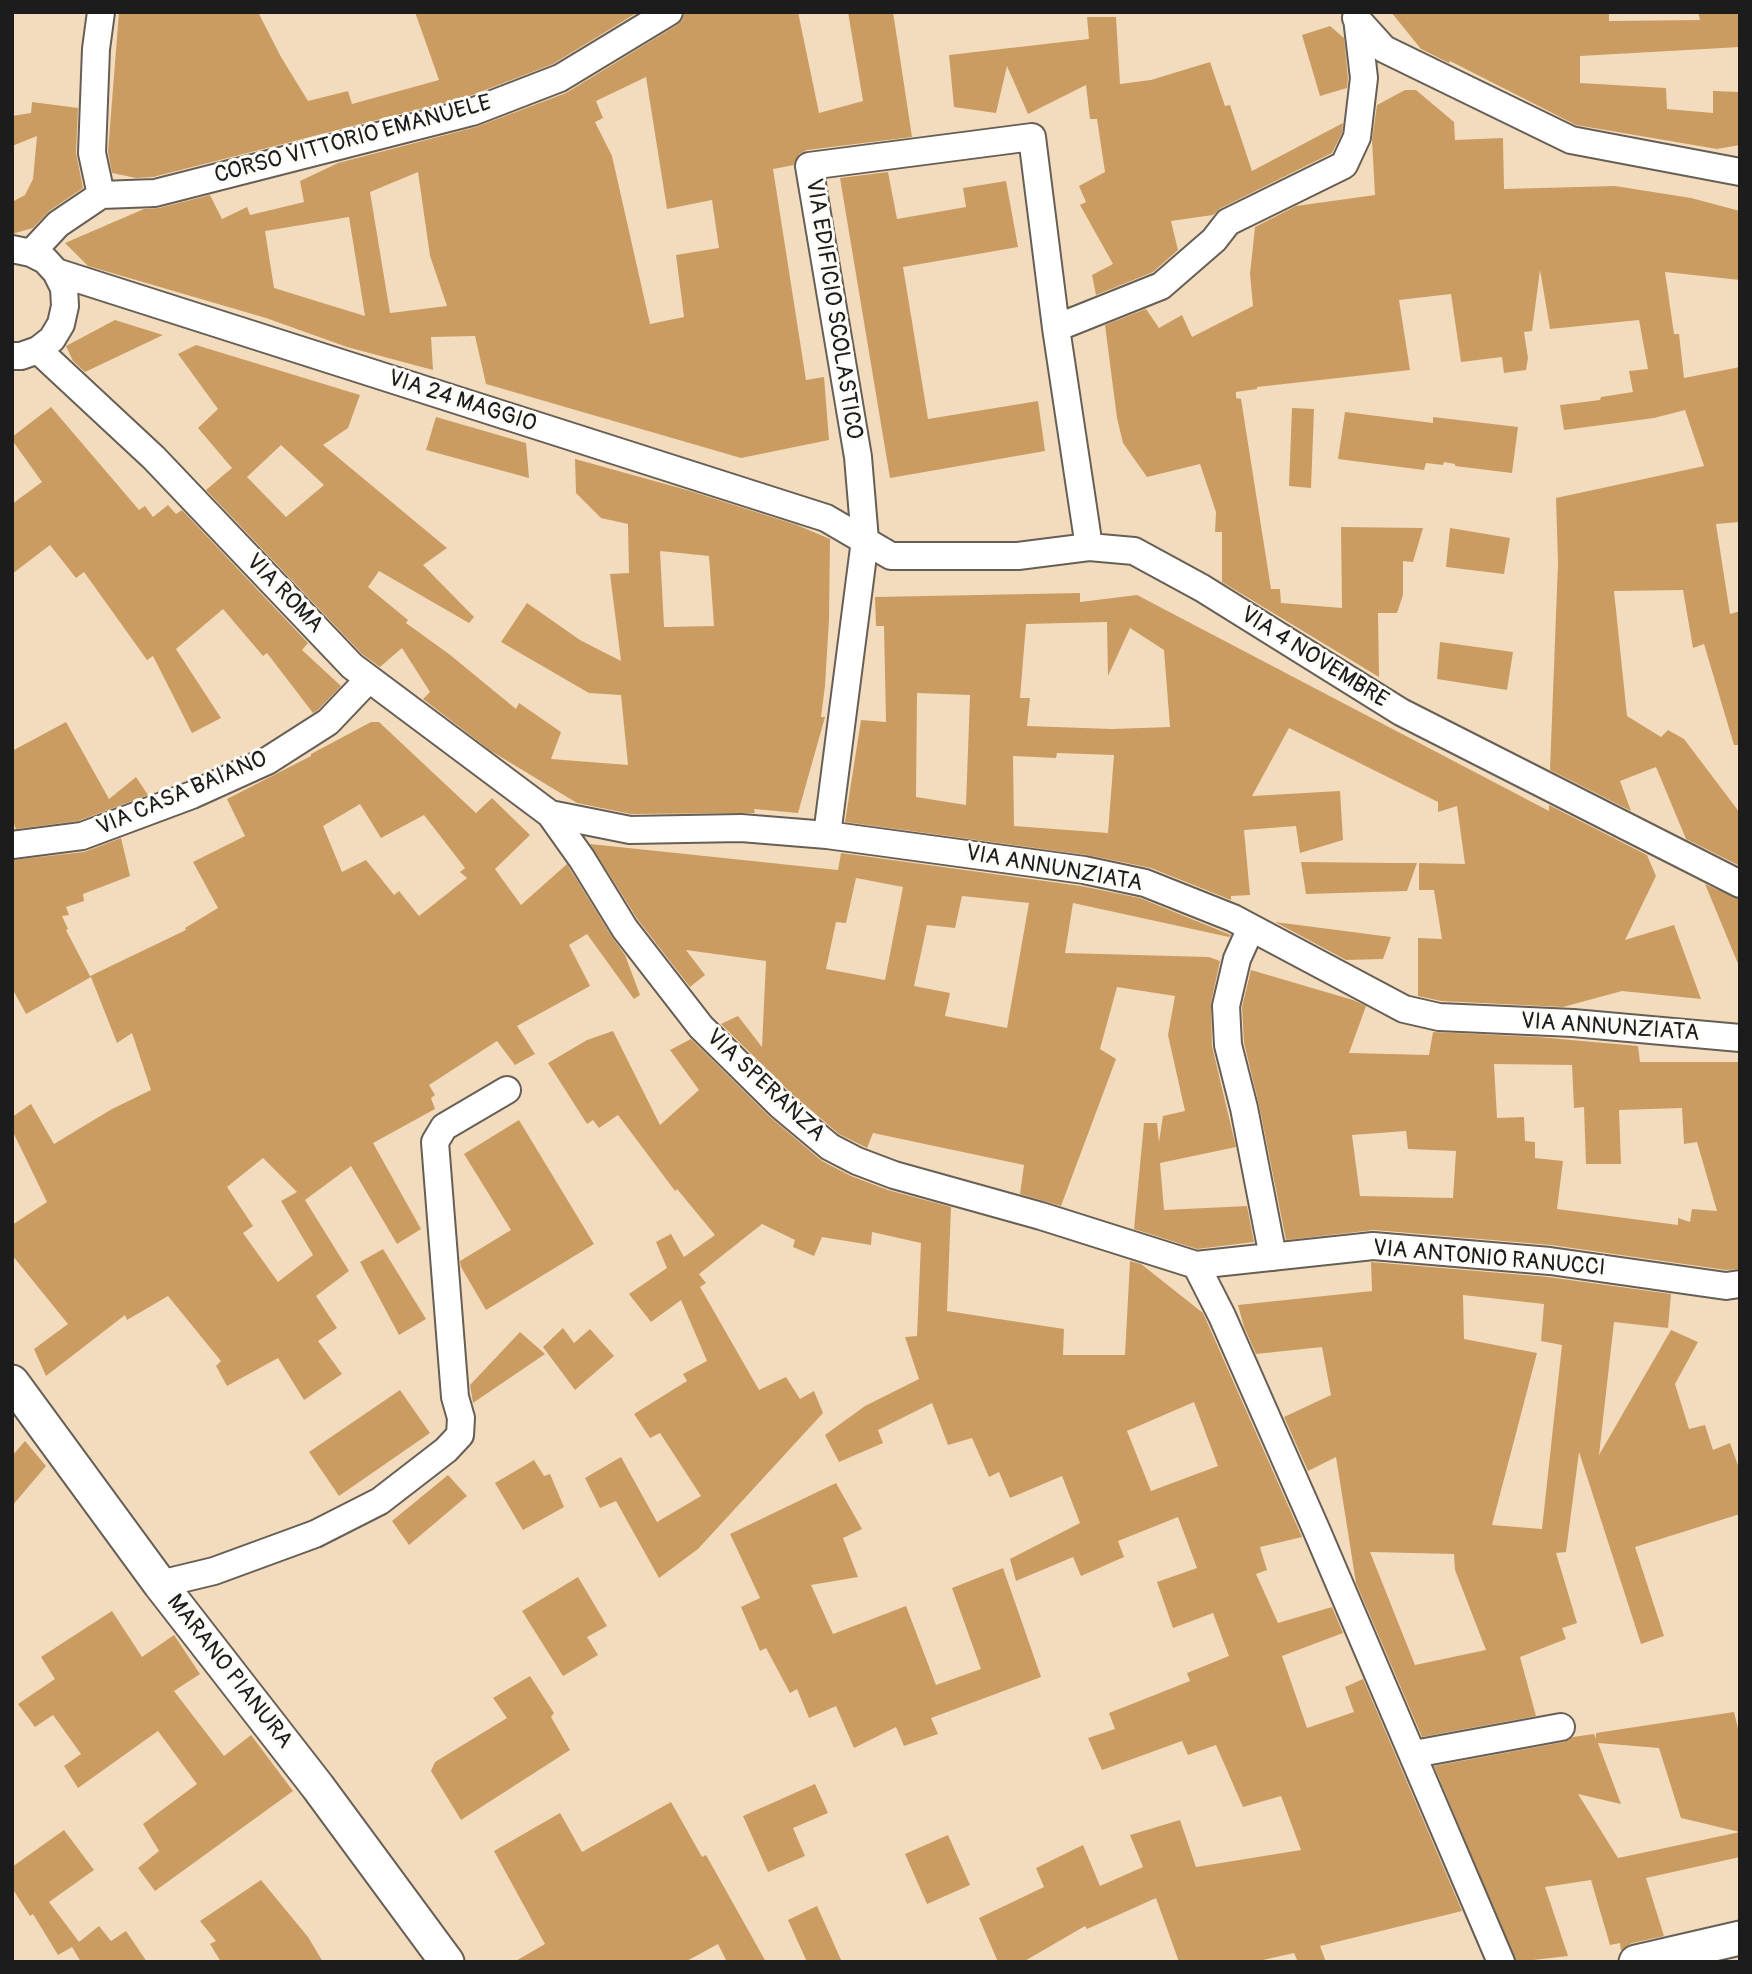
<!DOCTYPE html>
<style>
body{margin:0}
#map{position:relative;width:1752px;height:1974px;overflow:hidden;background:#f3dcbe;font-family:Pangolin,sans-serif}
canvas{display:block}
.frame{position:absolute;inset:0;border:14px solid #1c1c1c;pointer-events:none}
</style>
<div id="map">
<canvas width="1752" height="1974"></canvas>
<div class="frame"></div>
</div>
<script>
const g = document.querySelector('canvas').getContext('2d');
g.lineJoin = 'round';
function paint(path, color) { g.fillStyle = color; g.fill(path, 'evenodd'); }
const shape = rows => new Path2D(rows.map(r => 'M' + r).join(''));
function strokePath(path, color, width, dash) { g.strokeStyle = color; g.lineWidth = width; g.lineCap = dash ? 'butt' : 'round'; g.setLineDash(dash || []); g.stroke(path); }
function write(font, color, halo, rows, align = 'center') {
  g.font = font + ' Pangolin,sans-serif'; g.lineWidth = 6; g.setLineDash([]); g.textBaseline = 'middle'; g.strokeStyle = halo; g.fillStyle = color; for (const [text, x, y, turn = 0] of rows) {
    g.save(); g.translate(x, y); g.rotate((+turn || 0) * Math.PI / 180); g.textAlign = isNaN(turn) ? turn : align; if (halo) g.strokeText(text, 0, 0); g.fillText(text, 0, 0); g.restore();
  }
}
paint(shape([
 [119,12,258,12,281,57,308,101,348,91,352,104,439,80,415,12,638,12,553,64,467,97,153,177,136,178,112,173,108,152],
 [685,12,798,12,819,113,863,101,848,12,893,12,912,137,807,150,799,154,794,165,773,169,806,380,824,377,829,440,741,458,486,384,475,336,431,337,433,370,347,347,266,318,88,266,65,243,144,209,159,208,210,195,222,219,247,207,250,215,304,202,300,181,338,163,476,127,566,93,677,25,682,20],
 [646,77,667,209,712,200,719,248,676,255,684,317,650,324,612,156,595,122,603,118,596,101],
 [418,172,430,256,447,306,390,313,370,192],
 [349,217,365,316,274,288,265,231],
 [1391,12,1609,12,1609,21,1700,20,1698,12,1740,12,1740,47,1580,56,1580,83,1666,88,1667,109,1713,113,1713,91,1740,92,1740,145,1717,149,1576,125,1450,61,1449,63,1421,49],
 [1087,17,1116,17,1120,84,1151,80,1210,62,1225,106,1230,105,1252,171,1343,123,1342,133,1332,153,1221,208,1213,215,1171,221,1178,250,1153,272,1096,295,1092,275,1113,264,1080,205,1086,202,1079,186,1105,172,1097,119,1090,119,1086,85,1028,114,1007,66,996,113,954,107,949,55,1089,39],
 [1330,26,1344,38,1348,78,1347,88,1320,96,1302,35],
 [1405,90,1416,90,1454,122,1455,140,1503,138,1504,189,1615,186,1691,198,1740,211,1740,280,1665,272,1674,334,1679,334,1684,378,1740,367,1740,522,1716,524,1730,614,1740,611,1740,745,1734,745,1704,644,1693,648,1683,590,1614,591,1627,716,1661,737,1668,730,1684,739,1740,813,1740,866,1686,839,1656,767,1620,781,1631,811,1550,770,1558,563,1556,498,1704,466,1685,410,1654,418,1564,430,1560,405,1600,400,1601,397,1633,392,1629,371,1648,369,1639,320,1550,329,1540,270,1532,331,1524,332,1528,358,1526,370,1504,373,1502,357,1461,362,1451,294,1399,300,1410,370,1257,387,1257,389,1236,392,1236,398,1241,399,1271,589,1280,589,1281,603,1342,608,1341,527,1423,528,1413,562,1403,561,1403,595,1397,613,1378,613,1379,677,1222,582,1222,532,1215,532,1216,512,1200,464,1147,477,1123,443,1117,418,1105,325,1146,309,1159,328,1182,315,1192,337,1253,306,1250,274,1255,227,1296,206,1375,195,1372,140,1377,105],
 [32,102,78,108,76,153,83,188,49,211,33,228,12,234,12,202,25,195,33,179,37,136,12,146,12,116,31,113],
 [888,172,897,219,966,207,963,188,1006,181,1018,247,903,267,928,419,1038,401,1045,451,890,478,840,178],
 [115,320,163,335,85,372,73,361,66,346],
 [196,345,360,395,348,428,323,445,447,548,423,565,474,617,469,623,379,571,368,587,408,620,406,623,449,654,516,709,519,703,561,732,551,759,628,765,621,695,589,693,501,642,527,603,580,640,621,661,610,574,629,573,628,524,601,518,576,493,575,459,687,490,797,525,830,539,829,620,825,686,821,717,825,717,798,813,754,809,755,813,631,814,577,803,491,751,423,699,430,692,402,648,380,667,362,654,206,490,232,468,198,428,218,409,178,354],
 [281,445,324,485,286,517,247,477],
 [660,551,709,556,714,626,664,627],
 [51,407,139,510,145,506,153,517,168,505,176,514,182,510,308,643,302,650,341,686,318,710,313,713,267,653,263,656,223,609,176,649,221,718,192,733,153,656,147,660,84,572,76,578,50,545,12,574,12,504,42,482,12,440,12,437],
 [1292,408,1314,409,1311,488,1289,486],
 [1345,412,1433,423,1433,417,1518,427,1512,473,1455,466,1455,464,1444,462,1443,465,1426,463,1424,470,1338,459],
 [436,417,526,443,529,478,426,450],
 [1450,528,1510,538,1504,574,1446,567],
 [1080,593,1080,602,1137,595,1549,811,1549,805,1647,855,1656,876,1625,940,1674,925,1701,999,1622,991,1563,1007,1441,1001,1418,996,1418,938,1442,939,1434,890,1419,890,1419,863,1465,864,1457,806,1438,812,1438,802,1289,728,1252,796,1340,791,1343,840,1300,853,1296,826,1244,830,1250,895,1231,896,1231,900,1151,868,1087,855,845,822,861,720,886,722,884,626,876,626,875,597],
 [1107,622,1108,676,1130,628,1164,650,1170,727,1112,729,1027,726,1030,698,1020,698,1026,624],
 [917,693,970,695,966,805,916,797],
 [1057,753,1114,755,1108,833,1014,826,1013,756,1056,758],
 [1440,642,1513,652,1507,690,1437,679],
 [66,722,109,799,136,777,148,795,78,821,16,829,12,819,12,751],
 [371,722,379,722,476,813,492,798,530,835,495,869,521,905,567,864,612,937,625,955,640,995,634,999,587,934,569,945,590,986,517,1026,535,1054,515,1065,497,1041,429,1085,435,1095,431,1098,435,1109,373,1143,421,1229,397,1244,351,1166,305,1200,349,1271,316,1296,337,1328,318,1341,342,1374,304,1400,278,1358,227,1386,216,1366,221,1361,168,1296,127,1320,125,1315,46,1376,34,1349,68,1324,12,1255,12,1225,47,1202,12,1130,12,1117,31,1104,54,1144,112,1109,151,1090,132,1033,117,1043,91,977,26,1014,12,988,12,860,84,852,121,838,130,876,83,894,84,901,66,907,69,915,62,916,68,929,66,930,90,976,186,930,185,928,218,908,193,862,245,836,227,799,311,756,311,754],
 [360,804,381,838,424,815,465,868,460,872,467,878,419,916,399,891,394,895,366,860,342,872,323,826],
 [263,1158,297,1192,281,1201,313,1255,278,1282,243,1233,253,1226,227,1187],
 [590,844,838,870,841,853,1081,886,1140,898,1231,935,1229,937,1073,903,1065,953,1209,957,1220,961,1211,1003,1212,1046,1236,1147,1160,1163,1164,1210,1247,1206,1254,1242,1197,1249,1134,1229,1144,1123,1157,1123,1159,1142,1163,1116,1185,1111,1168,1035,1175,996,1117,987,1100,1049,1116,1059,1061,1206,1020,1194,1024,1165,873,1133,867,1148,839,1134,792,1094,721,1024,738,1016,762,1047,766,961,686,950,705,975,690,987,638,920],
 [856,878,903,887,885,980,826,969,836,922,846,923],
 [962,896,1029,903,1007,1028,945,1016,950,993,914,986,927,925,955,928],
 [1301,862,1393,863,1417,863,1407,891,1306,894],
 [1705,884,1740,900,1740,966,1739,966],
 [1275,922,1391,937,1383,959,1346,960],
 [1251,970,1353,1000,1366,1006,1349,1053,1429,1055,1433,1032,1538,1037,1638,1046,1640,1062,1740,1062,1740,1269,1726,1270,1551,1245,1374,1230,1286,1240,1259,1105,1244,1043,1242,1007],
 [1494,1064,1572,1065,1574,1108,1584,1107,1586,1164,1621,1164,1619,1110,1682,1108,1684,1144,1697,1142,1717,1211,1692,1209,1690,1222,1678,1218,1678,1225,1557,1209,1563,1161,1535,1158,1535,1142,1525,1141,1524,1117,1497,1118],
 [1406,1131,1408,1149,1456,1151,1453,1198,1360,1196,1352,1135],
 [613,1031,660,1125,699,1090,670,1050,691,1039,770,1117,822,1161,851,1176,888,1190,951,1207,947,1311,1064,1329,1063,1355,1125,1355,1130,1261,1141,1264,1203,1313,1302,1537,1260,1547,1267,1570,1256,1574,1278,1623,1332,1607,1343,1633,1282,1656,1307,1728,1354,1712,1345,1687,1363,1679,1462,1911,1320,1946,1326,1962,1298,1962,1294,1953,1254,1962,1179,1962,1156,1898,1087,1929,1085,1926,1023,1962,998,1962,979,1918,1044,1887,1036,1868,1083,1845,1100,1886,1143,1867,1130,1835,1180,1820,1196,1867,1301,1850,1281,1796,1243,1807,1216,1745,1188,1755,1182,1741,1102,1770,1088,1738,1115,1729,1109,1713,1190,1681,1187,1673,1229,1656,1213,1613,1173,1628,1157,1582,1197,1568,1178,1517,1118,1541,1124,1557,1081,1576,1073,1557,1016,1581,1010,1559,1080,1523,1062,1476,1010,1498,999,1472,989,1477,972,1438,948,1445,932,1403,878,1430,883,1443,839,1462,825,1435,865,1406,919,1379,905,1337,917,1336,921,1243,872,1232,871,1245,822,1237,814,1256,793,1247,795,1240,762,1224,699,1274,706,1283,700,1287,759,1390,786,1377,800,1399,814,1391,823,1413,698,1549,659,1578,616,1501,600,1508,585,1478,621,1457,657,1522,701,1496,660,1433,650,1438,634,1414,687,1381,683,1374,707,1361,681,1300,651,1322,629,1294,667,1268,656,1242,671,1234,684,1257,715,1235,677,1189,675,1191,618,1115,599,1128,593,1120,587,1124,548,1063,587,1040],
 [1194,1402,1218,1466,1151,1491,1127,1431],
 [519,1120,594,1244,486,1310,461,1267,460,1261,511,1230,464,1154],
 [383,1249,426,1319,399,1335,360,1262],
 [1371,1262,1548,1277,1671,1294,1668,1328,1614,1322,1599,1455,1671,1330,1698,1342,1675,1384,1689,1429,1705,1425,1713,1450,1730,1443,1740,1471,1740,1514,1635,1547,1664,1636,1641,1644,1579,1452,1566,1552,1556,1553,1577,1623,1562,1628,1566,1639,1520,1657,1536,1716,1422,1737,1356,1583,1336,1457,1308,1471,1284,1417,1331,1395,1322,1347,1256,1354,1244,1327,1238,1305,1372,1291],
 [1463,1295,1544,1304,1541,1341,1562,1345,1542,1529,1492,1525,1537,1353,1464,1339],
 [1370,1552,1454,1554,1455,1570,1486,1650,1415,1665],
 [563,1328,574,1343,590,1329,614,1356,575,1390,543,1347],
 [520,1332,545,1354,473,1403,470,1385],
 [400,1390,430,1433,339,1496,309,1452],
 [25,1441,46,1466,12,1506,12,1456],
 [534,1460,544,1476,550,1474,564,1507,523,1530,495,1483],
 [448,1475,467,1496,409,1545,392,1521],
 [836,1483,862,1529,843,1538,858,1577,811,1585,833,1634,906,1606,936,1685,981,1669,952,1588,1003,1568,1041,1677,931,1718,938,1734,904,1746,896,1727,854,1748,836,1706,809,1718,797,1689,790,1693,766,1648,760,1651,741,1607,760,1598,730,1534],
 [578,1577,607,1626,587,1637,598,1655,563,1676,522,1611],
 [112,1611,142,1657,174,1635,200,1674,174,1691,224,1756,251,1735,293,1791,155,1891,138,1868,159,1851,143,1824,197,1784,158,1731,78,1788,64,1766,81,1754,53,1715,35,1727,18,1704,55,1679,41,1657],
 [530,1676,554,1713,551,1717,570,1750,461,1820,431,1771,435,1762,507,1718,493,1698],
 [1734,1712,1740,1736,1740,1832,1681,1818,1659,1748,1598,1743,1621,1804,1578,1794,1618,1858,1740,1832,1740,1857,1646,1878,1664,1936,1632,1943,1621,1951,1620,1943,1610,1945,1591,1880,1545,1887,1568,1956,1516,1962,1434,1766,1564,1742,1573,1737,1594,1734,1596,1739,1596,1733],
 [815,1784,828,1813,793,1828,805,1856,768,1872,743,1816],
 [671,1802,702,1857,706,1855,766,1962,727,1962,718,1944,685,1962,514,1962,545,1944,494,1851,560,1813,582,1852],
 [64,1830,94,1870,49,1902,79,1942,99,1926,111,1941,126,1931,147,1962,81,1962,72,1947,58,1955,33,1914,30,1916,12,1888,12,1867],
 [948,1835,970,1885,927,1904,905,1854],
 [261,1880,308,1937,323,1962,221,1962,210,1944,216,1941,200,1921],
 [817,1906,842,1962,807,1962,788,1920]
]), '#cb9c61');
const minor = shape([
 [1356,18,1384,49,1571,140,1740,172],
 [101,195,155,193,472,112,560,78,669,12],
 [12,249,31,253,45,260,56,272,64,288,65,306,61,324,52,339,38,350,21,356,12,356],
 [31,253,58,224,101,195,92,153,96,49,101,12],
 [56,272,826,518,891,556,1018,556,1089,547,1134,551,1202,588,1401,712,1740,884],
 [1056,328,1161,286,1214,240,1228,222,1344,165,1357,137,1364,78,1357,18],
 [38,350,154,458,352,666,550,814,582,859,625,929,701,1027,781,1106,830,1147,857,1161,894,1175,1041,1216,1196,1265,1373,1246,1550,1261,1726,1286,1740,1284],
 [550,814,630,830,741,828,827,835,1084,870,1145,883,1233,918,1404,1009,1439,1017,1573,1023,1740,1038],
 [827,835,865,540,858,457,809,166,1032,137,1056,328,1089,547],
 [12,845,82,836,192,795,267,761,328,722,368,680],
 [1251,928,1237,959,1226,1006,1228,1045,1244,1108,1273,1257],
 [1196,1265,1222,1316,1316,1529,1501,1962],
 [160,1584,214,1571,315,1534,380,1501,446,1450,460,1435,461,1418,455,1397,435,1142,444,1127,507,1090],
 [1414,1754,1561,1727]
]);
const tertiary = shape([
 [12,1382,160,1584,318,1787,447,1962],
 [1636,1962,1740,1938]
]);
strokePath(minor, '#675f55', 30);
strokePath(tertiary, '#675f55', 37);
strokePath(minor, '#fff', 26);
strokePath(tertiary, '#fff', 33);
write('23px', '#1c1c1c', '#fdfcf7', [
 ["CORSO VITTORIO EMANUELE",353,140,-15],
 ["VIA EDIFICIO SCOLASTICO",833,309,81],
 ["VIA 24 MAGGIO",462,402,18],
 ["VIA ROMA",284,594,46],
 ["VIA 4 NOVEMBRE",1314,658,32],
 ["VIA CASA BAIANO",182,794,-23],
 ["VIA ANNUNZIATA",1054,869,10],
 ["VIA ANNUNZIATA",1610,1028,4],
 ["VIA SPERANZA",765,1086,43],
 ["VIA ANTONIO RANUCCI",1489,1259,5],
 ["MARANO PIANURA",229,1672,52]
]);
</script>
